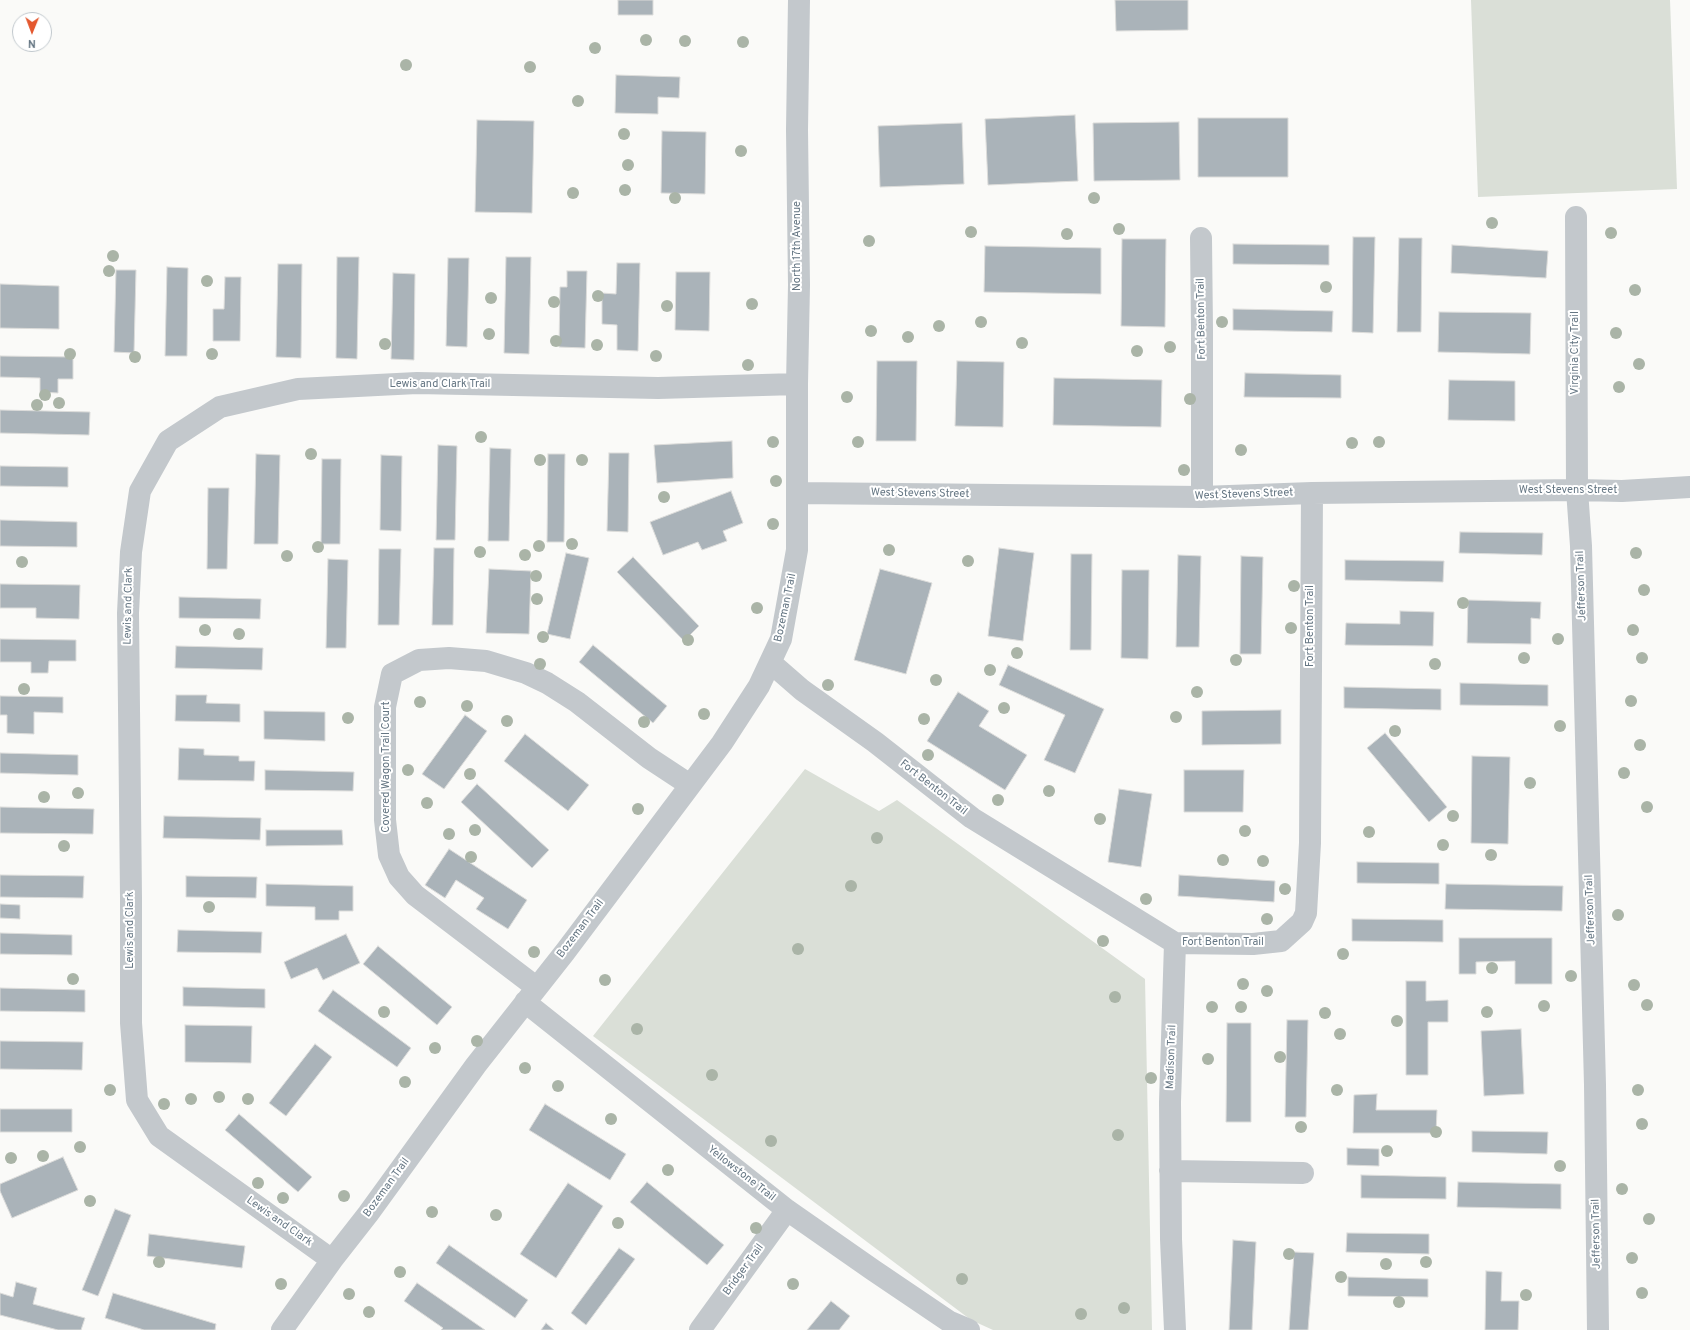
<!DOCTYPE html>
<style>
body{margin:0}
#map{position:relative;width:1690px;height:1330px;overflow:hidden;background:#fafaf8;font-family:Overpass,sans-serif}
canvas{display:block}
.north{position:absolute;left:12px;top:12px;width:40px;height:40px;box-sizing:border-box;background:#fff;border:1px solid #c1c8cd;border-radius:50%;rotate:181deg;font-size:11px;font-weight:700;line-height:16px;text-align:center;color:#657683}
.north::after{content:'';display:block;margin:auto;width:14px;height:18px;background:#e4572e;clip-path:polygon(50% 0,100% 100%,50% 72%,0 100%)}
</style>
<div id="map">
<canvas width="1690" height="1330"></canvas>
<div class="north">N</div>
</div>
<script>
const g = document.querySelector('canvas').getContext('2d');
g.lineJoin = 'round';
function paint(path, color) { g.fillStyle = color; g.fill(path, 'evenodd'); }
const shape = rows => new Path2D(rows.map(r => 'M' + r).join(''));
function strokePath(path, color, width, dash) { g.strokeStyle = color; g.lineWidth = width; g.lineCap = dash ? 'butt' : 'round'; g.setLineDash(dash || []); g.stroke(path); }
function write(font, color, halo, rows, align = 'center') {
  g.font = font + ' Overpass,sans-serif'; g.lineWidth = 4; g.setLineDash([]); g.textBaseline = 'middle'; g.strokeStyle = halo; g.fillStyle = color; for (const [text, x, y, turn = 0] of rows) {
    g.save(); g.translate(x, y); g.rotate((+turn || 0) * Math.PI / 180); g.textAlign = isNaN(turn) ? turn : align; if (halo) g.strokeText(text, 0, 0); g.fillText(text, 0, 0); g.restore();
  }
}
paint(shape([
 [1471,0,1670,0,1677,189,1478,197],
 [805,769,879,811,897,800,1145,979,1152,1330,993,1330,971,1320,593,1036]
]), '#dadfd7');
const building = shape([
 [618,0,653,0,653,15,618,15,618,0],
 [1115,0,1188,0,1188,30,1116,31,1115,0],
 [616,75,680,77,679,98,658,97,658,114,615,113,616,75],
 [1075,115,1078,181,988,185,985,119,1075,115],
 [1198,118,1288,118,1288,177,1198,177,1198,118],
 [477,120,534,121,532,213,475,212,477,120],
 [1179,122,1180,180,1094,181,1093,123,1179,122],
 [962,123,964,184,880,187,878,126,962,123],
 [662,131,706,132,705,194,661,193,662,131],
 [1353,237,1375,237,1373,333,1352,332,1353,237],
 [1399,238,1422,238,1421,332,1397,332,1399,238],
 [1122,239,1166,239,1165,327,1121,326,1122,239],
 [1233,244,1329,245,1329,265,1233,264,1233,244],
 [1452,245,1548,251,1546,278,1451,273,1452,245],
 [985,246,1101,248,1101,294,984,292,985,246],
 [337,257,359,257,357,359,336,358,337,257],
 [506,257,531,257,529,354,504,353,506,257],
 [448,258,469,258,467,347,446,346,448,258],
 [617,263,640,263,638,351,617,350,617,325,602,324,602,293,616,294,617,263],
 [278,264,302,264,301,358,276,357,278,264],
 [167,267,188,268,187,356,165,356,167,267],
 [116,270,136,270,134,353,114,352,116,270],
 [567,271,587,271,585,348,559,347,560,287,567,287,567,271],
 [676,272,710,272,709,331,675,330,676,272],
 [393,273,415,274,414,360,391,359,393,273],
 [225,277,241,277,240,341,213,341,213,309,224,309,225,277],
 [0,284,59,286,59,329,0,328,0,284],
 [1233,309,1333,311,1332,332,1233,330,1233,309],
 [1439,312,1531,313,1530,354,1438,352,1439,312],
 [0,356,73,357,73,379,58,379,58,393,40,392,40,378,0,377,0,356],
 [877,361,917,361,916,441,876,441,877,361],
 [957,361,1004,362,1003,427,955,426,957,361],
 [1245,373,1341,375,1341,398,1244,397,1245,373],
 [1054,378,1162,380,1161,427,1053,425,1054,378],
 [1449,380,1515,381,1515,421,1448,420,1449,380],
 [0,410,90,412,89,435,0,433,0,410],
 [732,441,733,478,657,483,654,445,732,441],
 [438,445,457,446,455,540,436,540,438,445],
 [490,448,511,449,509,541,488,541,490,448],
 [609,453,629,453,628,532,607,531,609,453],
 [256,454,280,455,278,544,254,544,256,454],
 [548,454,565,454,564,542,547,542,548,454],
 [381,455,402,456,401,531,380,530,381,455],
 [322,459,341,459,340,544,321,544,322,459],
 [0,466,68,467,68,487,0,486,0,466],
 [208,488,229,488,227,569,207,569,208,488],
 [731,491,743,523,723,531,727,541,702,550,698,542,663,555,650,522,731,491],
 [0,520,77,522,77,547,0,546,0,520],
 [1460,532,1543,533,1542,555,1459,553,1460,532],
 [434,548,454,548,453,625,432,625,434,548],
 [999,548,1034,553,1023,641,988,636,999,548],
 [379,549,401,549,399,625,378,625,379,549],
 [566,553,589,558,570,639,547,634,566,553],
 [1071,554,1092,554,1091,650,1070,650,1071,554],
 [1178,555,1201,556,1199,647,1176,647,1178,555],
 [1241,556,1263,557,1261,654,1240,654,1241,556],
 [633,557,699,626,684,641,617,572,633,557],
 [328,559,348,560,346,648,326,648,328,559],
 [1345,560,1444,561,1443,582,1345,580,1345,560],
 [489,569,531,571,529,634,486,633,489,569],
 [880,569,932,583,906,674,854,660,880,569],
 [1122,570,1149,570,1148,659,1121,658,1122,570],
 [0,584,80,585,79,619,36,618,36,608,0,608,0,584],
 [179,597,261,599,260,619,179,618,179,597],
 [1468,600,1541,602,1540,619,1531,618,1531,644,1467,643,1468,600],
 [1400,611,1434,612,1433,646,1345,645,1346,623,1400,624,1400,611],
 [0,639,76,640,76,661,49,661,48,673,31,673,31,662,0,662,0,639],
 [593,645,667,706,653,723,579,662,593,645],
 [176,646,263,648,262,670,175,668,176,646],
 [1008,665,1104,709,1075,773,1044,760,1065,715,999,685,1008,665],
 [1460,683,1548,685,1548,706,1460,705,1460,683],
 [1344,687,1441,689,1441,710,1344,708,1344,687],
 [958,692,989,711,979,726,1027,755,1005,790,927,741,958,692],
 [176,695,207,695,206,703,240,704,240,722,175,721,176,695],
 [0,696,63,697,63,713,34,712,34,734,7,733,7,715,0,715,0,696],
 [1281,710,1281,744,1202,745,1202,711,1281,710],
 [264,711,325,712,325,741,264,739,264,711],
 [465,715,487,731,444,789,422,774,465,715],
 [1385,733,1447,807,1429,822,1367,748,1385,733],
 [525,734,589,785,568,811,504,761,525,734],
 [179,748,204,749,204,755,239,756,239,761,255,761,254,781,178,780,179,748],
 [0,753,78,755,78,775,0,773,0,753],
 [1472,756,1510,757,1508,844,1471,843,1472,756],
 [265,770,354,772,353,791,265,790,265,770],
 [1184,770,1244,770,1243,812,1184,812,1184,770],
 [477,784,549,850,532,868,461,802,477,784],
 [1119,789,1152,794,1141,867,1108,862,1119,789],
 [0,807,94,809,93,834,0,833,0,807],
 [164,816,261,818,260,840,163,838,164,816],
 [266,830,342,830,343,845,266,846,266,830],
 [449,849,527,900,508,929,476,909,484,898,456,880,445,898,425,885,449,849],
 [1357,862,1439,863,1439,884,1357,883,1357,862],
 [0,875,84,876,83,898,0,897,0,875],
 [1179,875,1275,881,1274,902,1178,896,1179,875],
 [186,876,257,877,256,898,186,897,186,876],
 [266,884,353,886,353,911,339,911,339,920,315,920,315,907,266,906,266,884],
 [1446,884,1563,886,1562,911,1445,909,1446,884],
 [0,904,20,905,20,919,0,918,0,904],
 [1352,919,1443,920,1443,942,1352,941,1352,919],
 [178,930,262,932,261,953,177,952,178,930],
 [0,933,72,935,72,955,0,954,0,933],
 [346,934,360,963,323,980,317,968,291,979,284,962,346,934],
 [1459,938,1552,938,1552,984,1515,984,1515,961,1476,962,1476,974,1459,974,1459,938],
 [378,946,452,1007,437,1025,363,964,378,946],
 [1406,981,1426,981,1426,1001,1448,1000,1448,1022,1428,1022,1428,1075,1406,1075,1406,981],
 [183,987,265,989,265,1008,183,1006,183,987],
 [0,988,85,990,85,1012,0,1011,0,988],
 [333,990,411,1048,397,1067,318,1011,333,990],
 [1287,1020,1308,1020,1306,1117,1285,1117,1287,1020],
 [1227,1023,1251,1023,1251,1122,1226,1122,1227,1023],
 [185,1025,252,1026,251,1063,185,1062,185,1025],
 [1521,1029,1524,1094,1484,1096,1481,1031,1521,1029],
 [0,1041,83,1042,82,1070,0,1069,0,1041],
 [315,1044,332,1057,286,1116,269,1103,315,1044],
 [1377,1094,1376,1110,1437,1110,1436,1133,1353,1133,1354,1095,1377,1094],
 [545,1104,626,1154,610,1180,529,1130,545,1104],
 [0,1109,72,1109,72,1132,0,1132,0,1109],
 [239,1114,312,1177,298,1192,225,1130,239,1114],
 [1472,1131,1548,1132,1547,1154,1472,1152,1472,1131],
 [1347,1148,1379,1149,1379,1166,1347,1165,1347,1148],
 [63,1157,78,1190,12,1218,0,1191,0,1184,63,1157],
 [1361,1175,1446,1177,1446,1199,1361,1198,1361,1175],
 [647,1182,724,1245,707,1265,630,1202,647,1182],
 [1458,1182,1561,1184,1561,1209,1457,1207,1458,1182],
 [568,1183,603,1206,556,1278,520,1254,568,1183],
 [115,1209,131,1215,98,1296,82,1290,115,1209],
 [1347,1233,1429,1234,1429,1254,1346,1252,1347,1233],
 [149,1234,245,1246,242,1268,147,1256,149,1234],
 [1233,1240,1256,1242,1252,1330,1229,1330,1233,1240],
 [449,1245,528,1300,515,1318,436,1263,449,1245],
 [619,1248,635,1259,586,1325,571,1313,619,1248],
 [1294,1252,1314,1253,1308,1330,1289,1330,1294,1252],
 [1486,1271,1502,1272,1501,1301,1519,1301,1518,1330,1485,1330,1486,1271],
 [1348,1277,1428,1279,1428,1297,1348,1296,1348,1277],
 [16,1282,37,1288,33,1304,85,1318,81,1330,58,1330,0,1315,0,1293,13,1297,16,1282],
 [417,1283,485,1330,441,1330,443,1328,404,1301,417,1283],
 [113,1293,216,1324,215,1330,144,1330,105,1318,113,1293],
 [831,1301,850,1316,839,1330,807,1330,831,1301],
 [546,1323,554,1330,541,1330,546,1323]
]);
paint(building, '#aab3b9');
strokePath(building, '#dcdcda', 1);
strokePath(shape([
 [1576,217,1577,490,1581,546,1595,1085,1598,1330],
 [1201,238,1202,330,1202,497],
 [797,493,1202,497,1312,493,1577,490,1622,491,1690,487],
 [771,663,802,690,875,742,972,818,1175,943,1253,944,1281,941,1302,922,1306,913,1310,843,1312,493],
 [536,987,415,895,399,877,389,855,385,820,385,707,392,674,419,660,449,658,486,661,526,673,547,683,577,702,649,758,690,785],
 [525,1002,787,1210,873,1270,950,1322,969,1330],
 [1170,1171,1303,1173],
 [332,1260,159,1136,137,1100,131,1023,131,898,128,613,131,552,140,491,168,441,220,407,298,389,417,383,658,388,797,384],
 [282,1330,332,1260,368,1214,476,1065,565,952,722,743,759,686,781,639,797,550,797,384,799,285,797,130,799,0],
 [700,1330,787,1210],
 [1175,1330,1171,1239,1170,1102,1175,943]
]), '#c3c8cc', 22);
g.fillStyle = '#aab4a7';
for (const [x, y] of [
 [646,40],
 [685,41],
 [743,42],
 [595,48],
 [406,65],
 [530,67],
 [578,101],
 [624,134],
 [741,151],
 [628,165],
 [625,190],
 [573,193],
 [675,198],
 [1094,198],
 [1492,223],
 [1119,229],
 [971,232],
 [1611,233],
 [1067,234],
 [869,241],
 [113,256],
 [109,271],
 [207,281],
 [1326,287],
 [1635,290],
 [598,296],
 [491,298],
 [554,302],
 [752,304],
 [667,306],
 [981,322],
 [1222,322],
 [939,326],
 [871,331],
 [1616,333],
 [489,334],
 [908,337],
 [556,341],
 [1022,343],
 [385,344],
 [597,345],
 [1170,347],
 [1137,351],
 [70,354],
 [212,354],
 [656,356],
 [135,357],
 [1639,364],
 [748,365],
 [1619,387],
 [45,395],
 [847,397],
 [1190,399],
 [59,403],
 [37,405],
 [481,437],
 [773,442],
 [858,442],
 [1379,442],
 [1352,443],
 [1241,450],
 [311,454],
 [540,460],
 [582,460],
 [1184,470],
 [776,481],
 [664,497],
 [773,524],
 [572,544],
 [539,546],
 [318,547],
 [889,550],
 [480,552],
 [1636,553],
 [525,555],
 [287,556],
 [968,561],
 [22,562],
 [536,576],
 [1294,586],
 [1644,590],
 [537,599],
 [1463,603],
 [757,608],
 [1291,628],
 [205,630],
 [1633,630],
 [239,634],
 [543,637],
 [1558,639],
 [688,640],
 [1017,653],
 [1524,658],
 [1642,658],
 [1236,660],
 [540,664],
 [1435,664],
 [990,670],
 [936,680],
 [828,685],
 [24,689],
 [1197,692],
 [1631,701],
 [420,702],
 [467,706],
 [1004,708],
 [704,714],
 [1176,717],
 [348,718],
 [924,719],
 [507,721],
 [644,722],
 [1560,726],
 [1395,731],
 [1640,745],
 [928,755],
 [408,770],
 [1624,773],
 [470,774],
 [1530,783],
 [1049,791],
 [78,793],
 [44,797],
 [998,800],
 [427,803],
 [1647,807],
 [638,809],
 [1453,816],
 [1100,819],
 [475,830],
 [1245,831],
 [1369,832],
 [449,834],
 [877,838],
 [1443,845],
 [64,846],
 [1491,855],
 [471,857],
 [1223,860],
 [1263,861],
 [851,886],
 [1285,889],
 [1146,899],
 [209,907],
 [1618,915],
 [1267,919],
 [1103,941],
 [798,949],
 [534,952],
 [1343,954],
 [1492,968],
 [1571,976],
 [73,979],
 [605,980],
 [1243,984],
 [1634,985],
 [1267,991],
 [1115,997],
 [1647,1005],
 [1544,1006],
 [1212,1007],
 [1241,1007],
 [384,1012],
 [1487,1012],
 [1325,1013],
 [1397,1021],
 [637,1029],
 [1340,1034],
 [477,1041],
 [435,1048],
 [1280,1057],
 [1208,1059],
 [525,1068],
 [712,1075],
 [1151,1078],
 [405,1082],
 [558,1086],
 [110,1090],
 [1337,1090],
 [1638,1090],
 [219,1097],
 [191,1099],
 [248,1099],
 [164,1104],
 [611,1119],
 [1642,1124],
 [1301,1127],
 [1436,1132],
 [1118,1135],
 [771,1141],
 [80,1147],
 [1387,1151],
 [43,1156],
 [11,1158],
 [1560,1166],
 [668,1170],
 [258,1183],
 [1622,1189],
 [344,1196],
 [283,1198],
 [90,1201],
 [432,1212],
 [496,1215],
 [1649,1219],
 [618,1223],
 [756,1228],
 [1289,1254],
 [1632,1258],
 [159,1262],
 [1426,1262],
 [1386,1264],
 [400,1272],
 [1341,1277],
 [962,1279],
 [281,1284],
 [793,1284],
 [1642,1293],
 [349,1294],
 [1526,1295],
 [1399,1302],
 [1124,1308],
 [369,1312],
 [1081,1314]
]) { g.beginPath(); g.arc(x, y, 6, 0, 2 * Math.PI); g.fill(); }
write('11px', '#657683', '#fff', [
 ["North 17th Avenue",798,246,-90],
 ["Fort Benton Trail",1202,319,-91],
 ["Virginia City Trail",1576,353,-90],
 ["Lewis and Clark Trail",440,385],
 ["West Stevens Street",1568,491],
 ["West Stevens Street",920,494,1],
 ["West Stevens Street",1244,495,-2],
 ["Jefferson Trail",1582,586,-92],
 ["Lewis and Clark",129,606,-89],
 ["Bozeman Trail",786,608,-78],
 ["Fort Benton Trail",1311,626,-90],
 ["Covered Wagon Trail Court",387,767,-90],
 ["Fort Benton Trail",933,788,38],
 ["Jefferson Trail",1591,910,-92],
 ["Bozeman Trail",581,929,-53],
 ["Lewis and Clark",131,930,-90],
 ["Fort Benton Trail",1223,943],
 ["Madison Trail",1172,1057,-88],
 ["Yellowstone Trail",741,1174,38],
 ["Bozeman Trail",387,1188,-54],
 ["Lewis and Clark",279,1222,35],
 ["Jefferson Trail",1597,1234,-91],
 ["Bridger Trail",744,1270,-54]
]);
</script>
